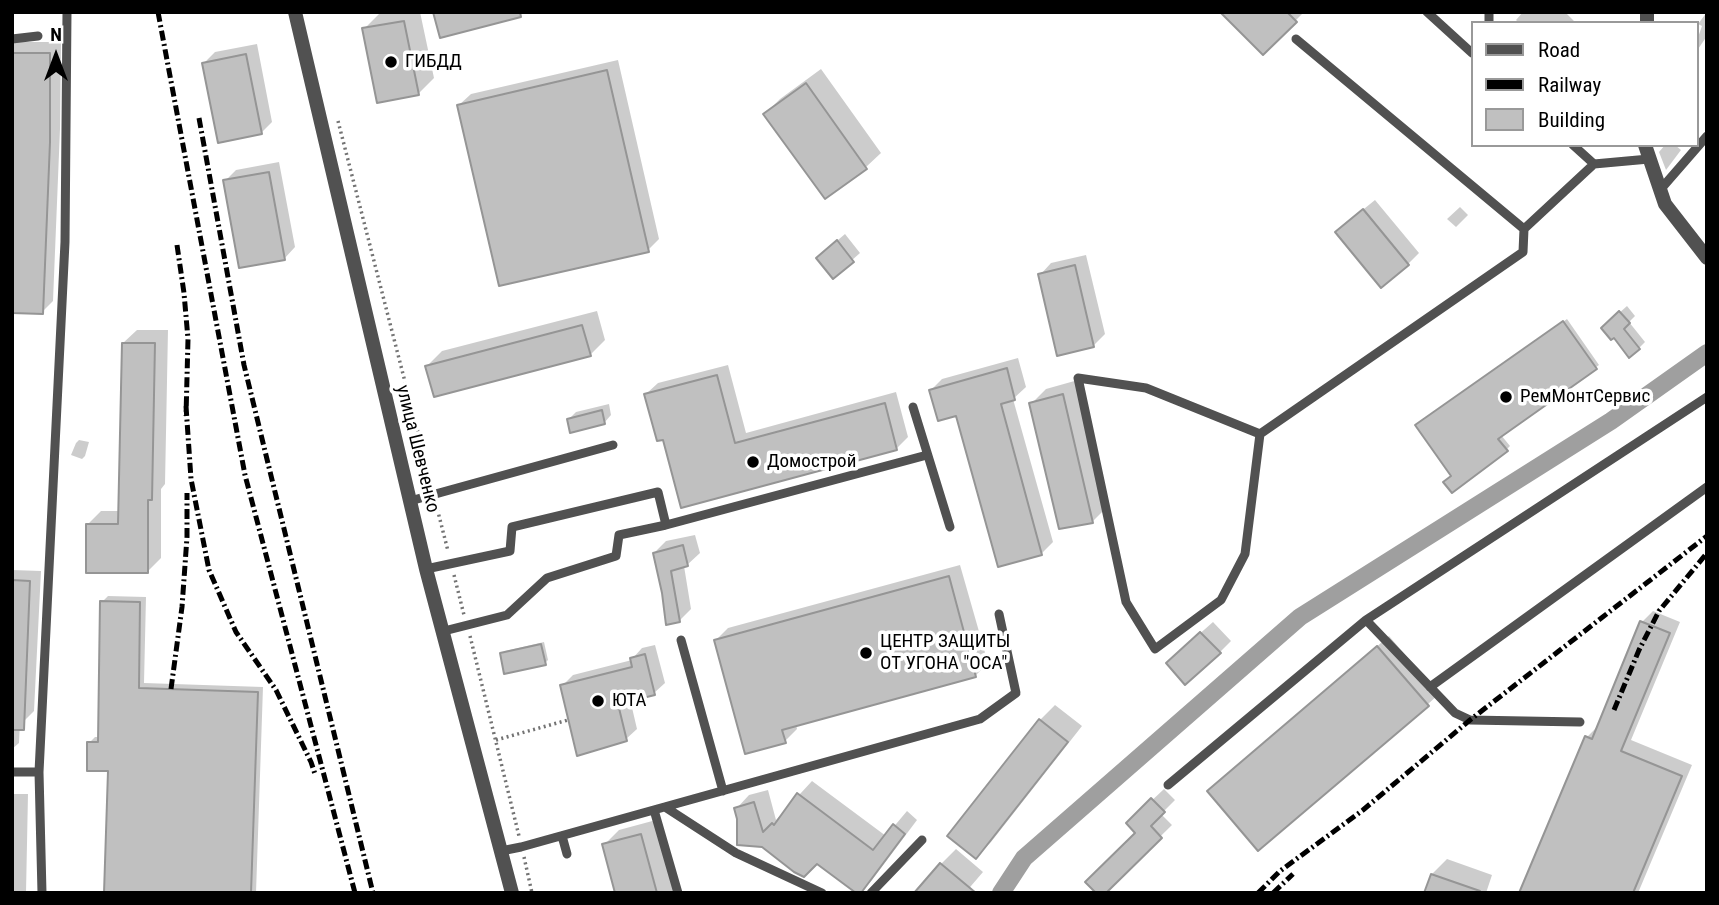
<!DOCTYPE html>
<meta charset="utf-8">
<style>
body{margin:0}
#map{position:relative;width:1719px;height:905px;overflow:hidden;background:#fff;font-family:"Roboto Condensed",sans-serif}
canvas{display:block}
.frame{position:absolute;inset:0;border:14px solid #000;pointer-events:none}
.legend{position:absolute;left:1471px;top:21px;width:228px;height:126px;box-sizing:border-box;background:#fff;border:2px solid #999;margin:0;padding:9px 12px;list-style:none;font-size:21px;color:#000}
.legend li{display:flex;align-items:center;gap:14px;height:35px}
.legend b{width:35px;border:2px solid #999}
.north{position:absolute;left:21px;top:21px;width:70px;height:70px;-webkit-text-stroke:5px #fff;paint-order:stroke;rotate:0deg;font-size:19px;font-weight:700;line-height:28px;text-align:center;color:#000}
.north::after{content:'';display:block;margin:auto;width:24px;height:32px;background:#000;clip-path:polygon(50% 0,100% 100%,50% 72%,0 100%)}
</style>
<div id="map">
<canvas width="1719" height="905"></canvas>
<div class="frame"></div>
<ul class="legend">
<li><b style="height:9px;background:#515151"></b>Road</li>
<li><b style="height:9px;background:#000"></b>Railway</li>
<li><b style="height:19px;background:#c0c0c0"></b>Building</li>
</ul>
<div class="north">N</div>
</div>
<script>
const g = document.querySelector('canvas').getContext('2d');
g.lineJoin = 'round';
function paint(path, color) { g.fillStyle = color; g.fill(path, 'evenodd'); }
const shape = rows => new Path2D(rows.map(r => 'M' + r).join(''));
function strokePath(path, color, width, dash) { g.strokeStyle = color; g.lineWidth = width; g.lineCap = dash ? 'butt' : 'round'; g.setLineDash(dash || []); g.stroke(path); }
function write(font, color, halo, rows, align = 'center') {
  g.font = font + ' "Roboto Condensed",sans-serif'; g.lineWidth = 7; g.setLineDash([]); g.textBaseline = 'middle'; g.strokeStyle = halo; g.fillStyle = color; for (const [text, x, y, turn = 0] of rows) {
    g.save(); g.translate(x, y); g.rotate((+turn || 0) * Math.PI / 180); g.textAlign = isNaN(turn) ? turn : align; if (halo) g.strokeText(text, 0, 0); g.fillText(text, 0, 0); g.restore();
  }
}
paint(shape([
 [388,12,420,12,434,78,419,93,364,29,379,14],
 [1223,12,1304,12,1295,21],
 [1523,12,1565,12,1576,23,1519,23,1516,20],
 [1707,12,1707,36,1696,52,1696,43,1702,26,1698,24],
 [13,42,61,42,60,129,53,301,42,312,12,311],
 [257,44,272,122,261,133,204,63,215,52],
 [618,60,659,239,648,250,459,105,471,94],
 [821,69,881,153,866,167,825,197,765,114,780,99],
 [1665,145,1675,145,1681,150,1666,170,1659,152],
 [279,162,295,247,284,259,225,181,236,170],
 [1375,200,1419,253,1408,264,1349,221],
 [1460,207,1468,215,1456,227,1447,219],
 [845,234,860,253,833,277,825,251],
 [1086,255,1105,334,1093,346,1040,275,1051,263],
 [1627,306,1635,316,1629,322,1645,342,1639,348,1609,322],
 [597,311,605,340,590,355,427,366,442,351],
 [1567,319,1599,365,1501,435,1510,446,1507,449,1453,476,1421,422],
 [137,330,168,330,165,484,161,489,161,558,148,571,88,524,101,511,120,511,123,343],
 [1018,358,1026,387,1013,399,1053,542,1042,553,999,565,957,414,931,390,942,379],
 [728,365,746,433,896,392,908,437,897,448,682,506,664,438,646,394,658,383],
 [1078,380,1107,507,1093,521,1031,404,1046,389],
 [609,404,611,415,604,423,568,420,576,412],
 [79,440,89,442,85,456,82,459,71,455,76,443],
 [695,535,700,553,687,565,684,566,691,609,679,621,654,553,666,541],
 [960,565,988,663,976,675,796,724,797,729,785,741,716,640,728,628],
 [12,570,41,571,34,711,23,722,20,722,19,743,12,749],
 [108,596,146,597,144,683,263,687,256,893,106,893,110,770,89,743,95,737,99,737,102,602],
 [1653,611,1680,622,1631,740,1692,765,1638,893,1521,893,1587,737,1598,726,1642,622],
 [1213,622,1231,641,1220,652,1179,652],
 [1389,636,1439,694,1427,705,1209,791],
 [544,642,548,660,545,663,502,654,505,651],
 [655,645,665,683,654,693,630,699,637,729,626,739,562,686,573,675,632,660,632,659,642,648],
 [1055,705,1082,726,991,842,976,857,1040,720],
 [812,781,886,836,907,811,917,820,872,880,859,893,817,862,739,819,736,809,749,795,768,790,776,820],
 [1164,789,1175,800,1161,814,1172,825,1103,893,1137,833,1128,823],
 [12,794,28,794,26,893,12,893],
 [656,820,675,893,617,893,604,845,619,830],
 [956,849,983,872,965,893,941,864],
 [1447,859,1492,875,1486,893,1426,893,1432,874]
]), '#0003');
strokePath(shape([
 [1001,893,1024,858,1300,617,1611,421,1707,353]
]), '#9f9f9f', 18);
const building = shape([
 [433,12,520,12,521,17,440,38,433,12],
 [1220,12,1287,12,1297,22,1263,55,1220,12],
 [404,21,419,95,377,103,362,28,404,21],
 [12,53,50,53,50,142,43,314,12,313,12,53],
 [246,54,262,134,218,143,202,63,246,54],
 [607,70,649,252,499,286,457,105,607,70],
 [806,83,867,169,825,199,763,114,806,83],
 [269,172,285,260,239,268,223,180,269,172],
 [1363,209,1409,265,1381,288,1335,232,1363,209],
 [837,240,854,262,833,279,816,258,837,240],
 [1075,265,1094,347,1057,356,1038,274,1075,265],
 [1619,311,1630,323,1624,329,1640,349,1629,358,1614,338,1611,340,1601,328,1619,311],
 [1563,321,1597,369,1498,439,1508,451,1452,493,1443,482,1451,476,1415,425,1563,321],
 [582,325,591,356,434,397,425,366,582,325],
 [122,343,155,343,152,500,148,500,148,573,86,573,86,524,118,524,122,343],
 [1007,368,1015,400,1001,404,1042,555,998,567,956,416,938,421,929,390,1007,368],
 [717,375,735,443,885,403,897,450,681,508,663,440,657,441,644,394,717,375],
 [1063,394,1093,523,1059,529,1029,403,1063,394],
 [602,410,605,424,570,433,567,419,602,410],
 [683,545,688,566,671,571,680,622,666,625,662,593,653,553,683,545],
 [949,576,976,677,782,730,786,743,745,754,714,640,949,576],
 [12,580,30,581,24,730,12,730,12,580],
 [100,601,140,602,139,688,258,692,251,893,104,893,108,771,87,771,87,742,98,742,100,601],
 [1640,621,1670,633,1621,751,1682,776,1633,893,1519,893,1585,736,1592,739,1640,621],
 [1200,632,1221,653,1185,685,1166,663,1200,632],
 [541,644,546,665,504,674,500,653,541,644],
 [1377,646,1429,706,1258,851,1207,791,1377,646],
 [645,654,655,695,618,704,627,741,577,756,560,685,632,667,630,658,645,654],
 [1039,719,1068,742,976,859,947,836,1039,719],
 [797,793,873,850,893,824,905,834,861,893,856,893,817,864,804,877,794,872,762,847,737,845,737,819,734,808,754,802,763,832,772,823,774,825,797,793],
 [1151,798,1165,812,1151,826,1162,838,1106,893,1096,893,1085,882,1135,833,1126,823,1151,798],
 [641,834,657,893,615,893,602,844,641,834],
 [940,863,976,893,914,893,940,863],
 [1431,874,1480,891,1479,893,1424,893,1431,874]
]);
paint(building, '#c0c0c0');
strokePath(building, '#959595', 2);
strokePath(shape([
 [338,121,431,483],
 [436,504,448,551],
 [454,575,464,615],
 [470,636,519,836],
 [496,740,568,720],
 [524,857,532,893]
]), '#737373', 3.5, [2, 3.5]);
strokePath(shape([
 [1427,12,1472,53],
 [1489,23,1489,12],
 [12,39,38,36],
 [1296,39,1524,229],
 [1573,145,1594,164],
 [1660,190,1707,136],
 [913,407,950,527],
 [1260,434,1146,388,1078,378,1126,602,1155,649,1221,600,1245,554,1260,434,1523,252,1524,229,1594,164,1649,159],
 [410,501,613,445],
 [666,525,927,455],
 [426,569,510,551,512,527,658,492,666,525,619,535,616,556,547,578,507,615,444,631],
 [1366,620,1455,713,1470,720,1580,722],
 [681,640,723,791],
 [1430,687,1707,487],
 [12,772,39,772],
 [1168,785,1366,620,1707,397],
 [665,807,736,853,822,893],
 [654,810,678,893],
 [562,836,567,854],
 [501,851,521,847,980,719,1016,693,999,614],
 [42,893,39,772,65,242,67,12],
 [871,893,922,840]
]), '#515151', 9);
strokePath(shape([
 [1647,23,1647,12],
 [1645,145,1665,204,1707,258]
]), '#515151', 14);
strokePath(shape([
 [295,12,426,569,512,893]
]), '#515151', 14);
strokePath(shape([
 [158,12,245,475,355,893],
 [199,118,244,365,373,893],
 [177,245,184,293,188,339,186,416],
 [186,406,191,479,209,570,236,632,276,690,311,762,315,774],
 [171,689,182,607,187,537,187,493],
 [1614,710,1639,650,1659,611,1707,553],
 [1258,893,1280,871,1363,810,1470,720,1707,536],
 [1273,893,1293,874]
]), '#000', 5, [10, 3.5, 2, 3.5]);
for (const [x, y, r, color] of [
 [391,62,7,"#000"],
 [1506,397,7,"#000"],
 [753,462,7,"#000"],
 [866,653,7,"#000"],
 [598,701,7,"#000"]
]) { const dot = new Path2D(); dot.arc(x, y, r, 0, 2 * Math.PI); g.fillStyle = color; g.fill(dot); strokePath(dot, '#fff', 2.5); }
write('19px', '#000', '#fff', [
 ["ГИБДД",405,62],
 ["РемМонтСервис",1520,397],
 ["Домострой",767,462],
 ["ЦЕНТР ЗАЩИТЫ",880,642],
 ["ОТ УГОНА \"ОСА\"",880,664],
 ["ЮТА",612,701]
], 'left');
write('19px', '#000', '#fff', [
 ["улица Шевченко",417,449,76]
]);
</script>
